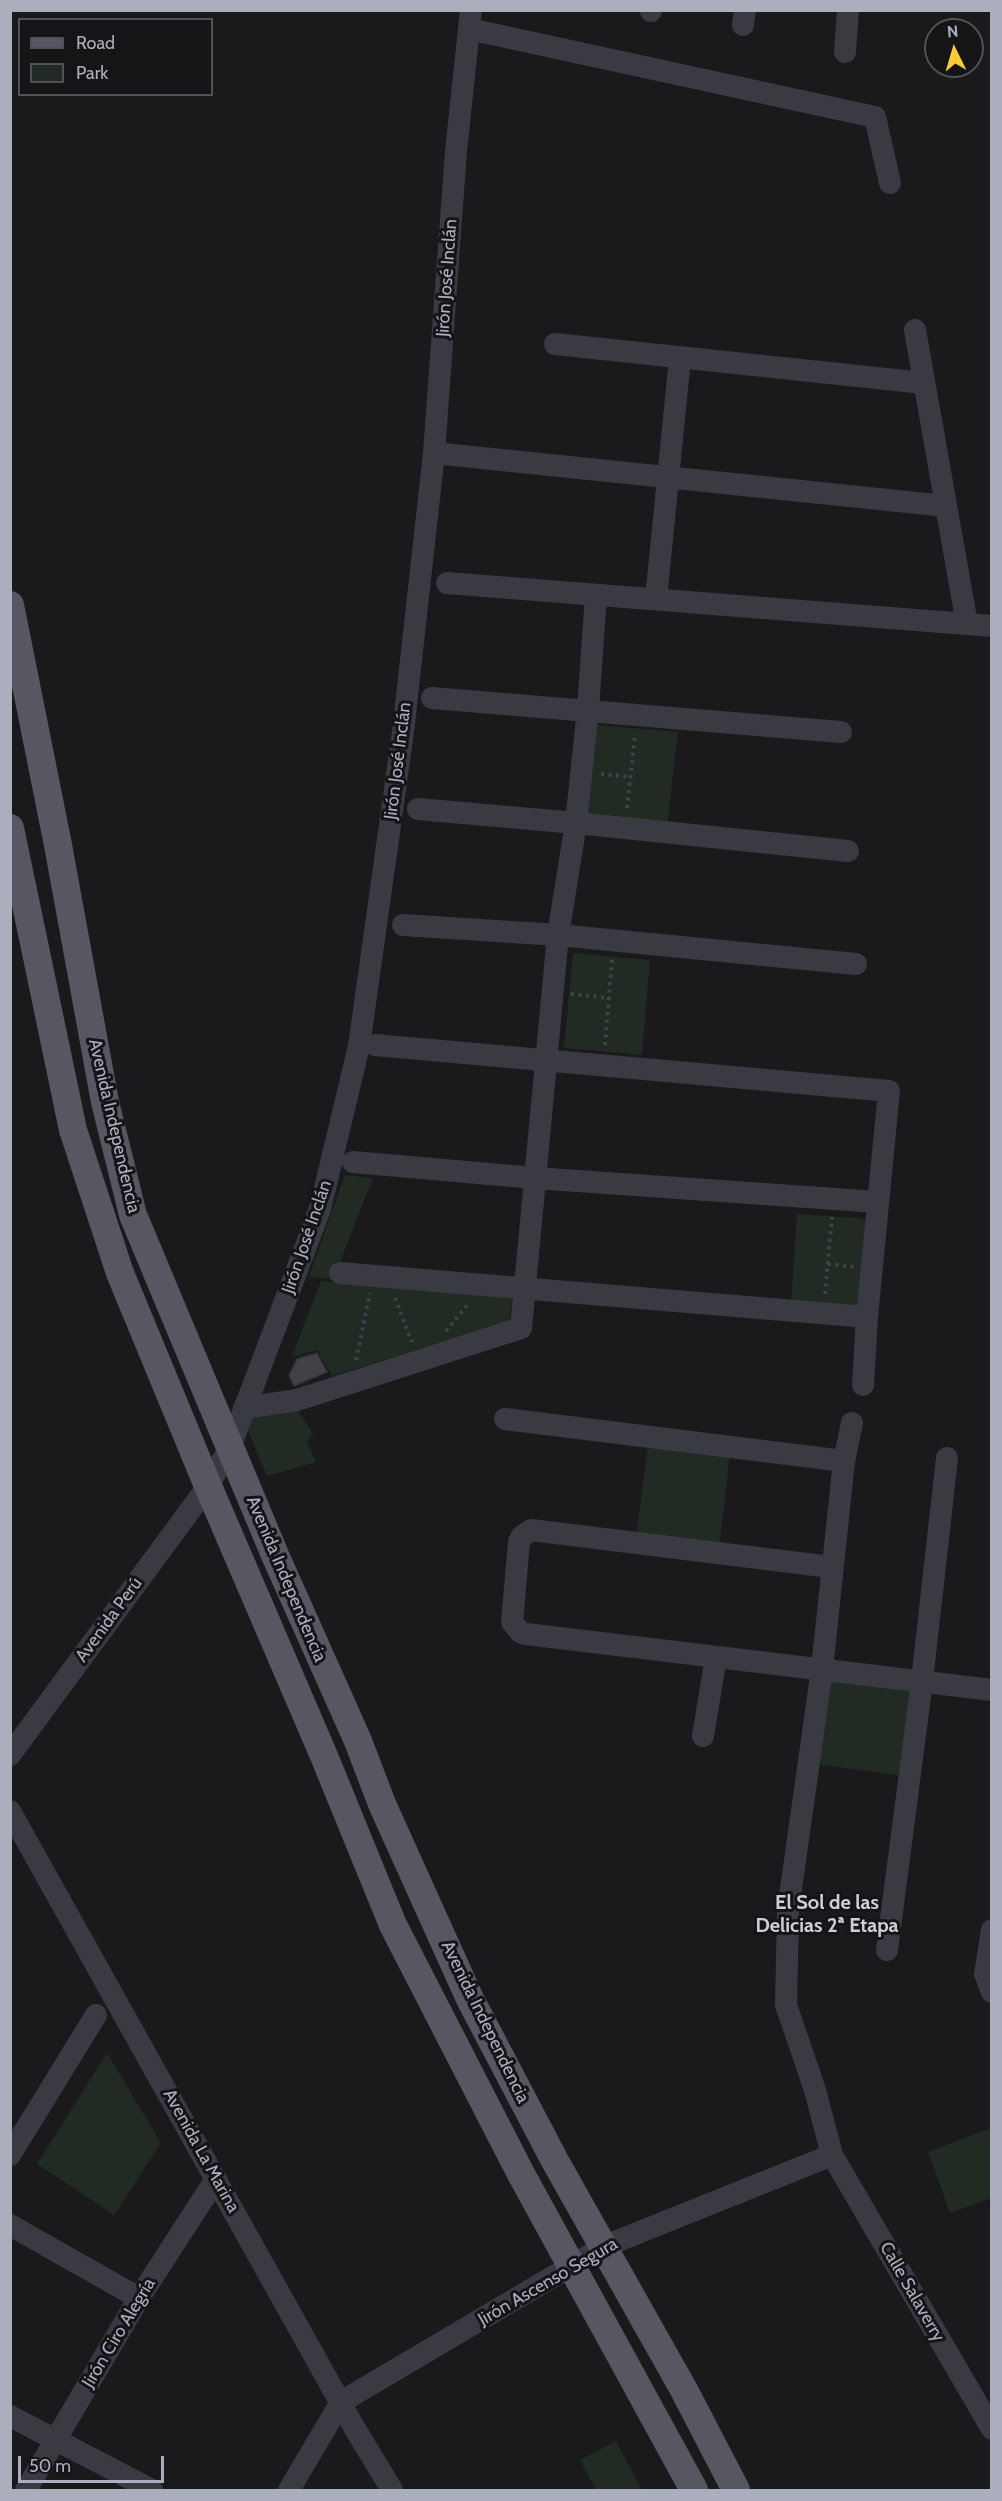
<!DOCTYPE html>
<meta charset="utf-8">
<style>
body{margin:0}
#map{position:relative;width:1002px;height:2501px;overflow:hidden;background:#1a1a1c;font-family:Cabin,sans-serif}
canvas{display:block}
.frame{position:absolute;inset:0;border:12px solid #abafbd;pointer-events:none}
.legend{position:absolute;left:18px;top:18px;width:195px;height:78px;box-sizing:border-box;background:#151417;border:2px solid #515259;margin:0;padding:8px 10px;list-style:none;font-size:18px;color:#abafbd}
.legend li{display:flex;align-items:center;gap:12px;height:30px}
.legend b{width:30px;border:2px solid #515259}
.north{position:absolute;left:924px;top:18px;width:60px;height:60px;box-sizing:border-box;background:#151417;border:2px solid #515259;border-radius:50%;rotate:355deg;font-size:16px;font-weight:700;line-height:24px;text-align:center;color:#abafbd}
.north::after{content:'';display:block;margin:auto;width:21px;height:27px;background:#ffcd2f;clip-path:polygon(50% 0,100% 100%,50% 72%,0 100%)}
.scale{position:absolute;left:18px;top:2456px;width:146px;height:27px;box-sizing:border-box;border:3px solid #abafbd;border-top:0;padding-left:8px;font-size:18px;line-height:21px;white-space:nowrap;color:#abafbd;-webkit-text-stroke:4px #151417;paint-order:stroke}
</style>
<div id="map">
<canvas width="1002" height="2501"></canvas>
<div class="frame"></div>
<ul class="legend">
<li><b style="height:8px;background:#565761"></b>Road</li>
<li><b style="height:16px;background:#212b23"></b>Park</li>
</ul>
<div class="north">N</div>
<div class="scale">50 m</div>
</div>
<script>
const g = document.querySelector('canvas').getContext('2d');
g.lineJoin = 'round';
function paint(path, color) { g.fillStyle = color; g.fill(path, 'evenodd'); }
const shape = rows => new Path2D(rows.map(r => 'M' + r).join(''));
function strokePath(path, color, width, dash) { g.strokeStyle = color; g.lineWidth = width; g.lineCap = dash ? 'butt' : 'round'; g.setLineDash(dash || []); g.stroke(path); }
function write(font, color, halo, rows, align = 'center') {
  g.font = font + ' Cabin,sans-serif'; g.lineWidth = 6; g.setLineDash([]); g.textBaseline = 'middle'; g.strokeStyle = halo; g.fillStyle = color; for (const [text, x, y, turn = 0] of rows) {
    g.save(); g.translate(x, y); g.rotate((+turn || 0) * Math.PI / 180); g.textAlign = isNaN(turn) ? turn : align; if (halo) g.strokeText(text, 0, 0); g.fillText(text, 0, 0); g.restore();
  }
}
paint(shape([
 [597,725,678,732,667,826,586,817],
 [573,953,650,960,642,1055,564,1048],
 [345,1175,373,1178,333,1280,309,1276],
 [797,1214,870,1219,862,1312,791,1303],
 [321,1281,512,1298,510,1321,332,1376,317,1350,292,1357],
 [295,1406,313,1434,307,1442,316,1462,267,1476,248,1431,247,1420],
 [648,1445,730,1455,719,1547,636,1537],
 [826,1677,914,1690,903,1776,815,1764],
 [107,2053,161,2143,114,2215,37,2164],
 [991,2128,991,2198,950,2213,928,2152],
 [616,2441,642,2490,596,2490,580,2460]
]), '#212b23');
const building = shape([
 [317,1353,327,1372,294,1386,289,1375,297,1359,317,1353]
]);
paint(building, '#414147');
strokePath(building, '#343338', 1.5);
strokePath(shape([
 [601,774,630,777],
 [627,808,635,735],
 [571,994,609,998],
 [605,1045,612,960],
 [828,1264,854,1267],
 [825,1294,832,1217],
 [395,1298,412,1342],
 [446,1331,468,1304],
 [356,1360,370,1293]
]), '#404249', 4, [3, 4.5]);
strokePath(shape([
 [651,11,651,10],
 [743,25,745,10],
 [469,29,875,117,890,183],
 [845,52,848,10],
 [915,330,967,624],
 [555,344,924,383],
 [434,453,946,506],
 [447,583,992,626],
 [656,599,680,358],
 [432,698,841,732],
 [418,809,576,823,848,851],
 [403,925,558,935,856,964],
 [375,1045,889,1091,867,1317,863,1385],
 [353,1162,535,1178,878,1202],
 [340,1273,867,1317],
 [244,1408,297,1400,521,1328,558,935,576,823,588,709,596,595],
 [505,1419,844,1461],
 [852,1423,844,1461,822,1669,788,1910,786,2005,815,2090,832,2155,992,2429],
 [831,1567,531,1530,521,1537,519,1542,512,1622,520,1632,526,1634,992,1690],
 [703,1736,716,1657],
 [10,1755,208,1486,230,1447,320,1209,359,1046,403,732,434,453,456,151,471,10],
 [10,1811,354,2427,392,2490],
 [992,1930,985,1974,992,1992],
 [887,1950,922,1681,947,1458],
 [10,2155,96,2015],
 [10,2225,139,2298],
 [341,2402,605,2246,832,2155],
 [10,2416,152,2490],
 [26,2490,139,2298,216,2179],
 [289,2490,341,2402]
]), '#3a3b42', 22);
strokePath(shape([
 [10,605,58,845,105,1102,133,1215,275,1555,358,1741,382,1804,470,1999,555,2161,684,2390,736,2490],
 [10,828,73,1130,120,1273,208,1486,324,1756,393,1925,520,2172,694,2490]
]), '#565761', 28);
write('18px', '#abafbd', '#151417', [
 ["Jirón José Inclán",447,278,-86],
 ["Jirón José Inclán",398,761,-83],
 ["Avenida Independencia",114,1126,77],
 ["Jirón José Inclán",307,1237,-71],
 ["Avenida Independencia",286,1579,67],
 ["Avenida Perú",109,1620,-54],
 ["Avenida Independencia",485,2022,64],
 ["Avenida La Marina",201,2151,61],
 ["Jirón Ascenso Segura",548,2282,-30],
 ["Calle Salaverry",912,2292,60],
 ["Jirón Ciro Alegría",119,2333,-59]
]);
write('bold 20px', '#cdcfd8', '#151417', [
 ["El Sol de las",827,1903],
 ["Delicias 2ª Etapa",827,1926]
]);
</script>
